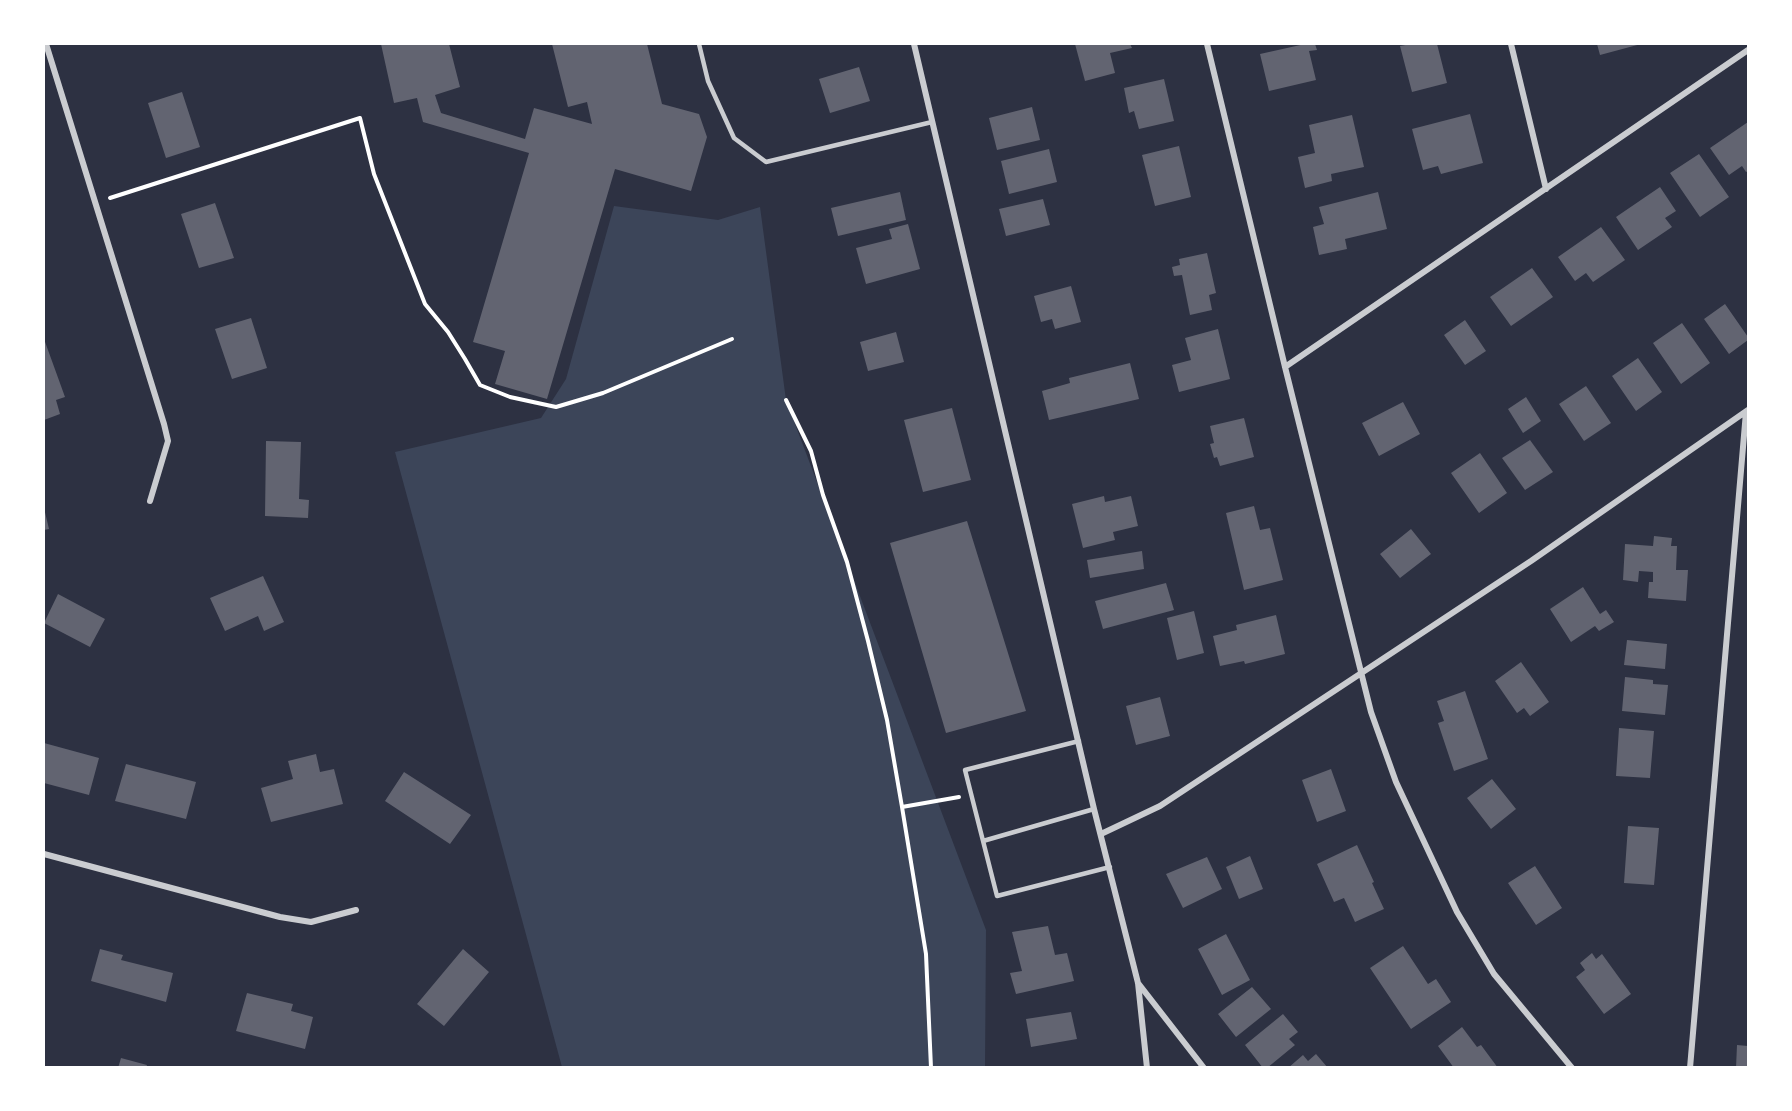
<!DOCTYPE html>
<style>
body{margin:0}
#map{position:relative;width:1792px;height:1111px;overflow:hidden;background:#2d3142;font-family:"Titillium Web",sans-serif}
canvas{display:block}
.frame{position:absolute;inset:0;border:45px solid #fff;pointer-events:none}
</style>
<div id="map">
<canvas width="1792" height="1111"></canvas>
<div class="frame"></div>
</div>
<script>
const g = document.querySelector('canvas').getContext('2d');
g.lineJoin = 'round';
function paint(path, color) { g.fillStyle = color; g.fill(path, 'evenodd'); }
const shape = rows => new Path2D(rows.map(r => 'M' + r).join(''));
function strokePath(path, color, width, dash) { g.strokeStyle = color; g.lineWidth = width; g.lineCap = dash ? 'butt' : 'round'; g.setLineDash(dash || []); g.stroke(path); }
paint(shape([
 [614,206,718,220,760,207,786,400,986,930,985,1067,562,1067,395,452,541,418,566,379]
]), '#3c4559');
paint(shape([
 [381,44,449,44,460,87,435,95,441,113,525,139,534,108,592,124,587,102,568,107,552,44,647,44,662,104,699,114,707,137,691,191,615,169,547,399,495,384,505,351,473,342,529,153,423,122,417,98,394,103],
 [1075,44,1130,44,1132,48,1110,53,1115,73,1085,81],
 [1305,44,1315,44,1317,50,1309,51,1316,80,1269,91,1260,54],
 [1411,44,1437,44,1447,83,1412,92,1400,46],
 [1597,44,1641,44,1600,55],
 [859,67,870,101,830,113,819,79],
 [1164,79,1174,121,1139,129,1134,111,1129,113,1124,88],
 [182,92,200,147,166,158,148,103],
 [1032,107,1040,140,997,150,989,118],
 [1470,114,1483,163,1441,174,1438,166,1423,170,1412,129],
 [1352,115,1364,167,1331,174,1332,181,1305,188,1298,157,1315,153,1309,125],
 [1748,122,1748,171,1746,172,1742,166,1729,175,1710,148],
 [1179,146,1191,197,1155,206,1142,155],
 [1049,149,1057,182,1009,194,1001,161],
 [1699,154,1729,197,1700,217,1670,173],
 [1660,187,1676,211,1665,218,1672,227,1638,250,1616,217],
 [900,192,906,220,838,236,831,208],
 [1378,192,1387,229,1345,239,1347,249,1319,255,1313,227,1324,224,1319,207],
 [1043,199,1050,225,1006,236,999,209],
 [215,203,234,258,199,268,181,214],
 [908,224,920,269,866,284,856,248,892,239,889,229],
 [1601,227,1625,260,1593,282,1586,273,1575,281,1558,257],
 [1207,253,1216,293,1209,295,1212,310,1190,315,1182,275,1174,276,1172,267,1180,265,1179,259],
 [1532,268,1553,297,1511,326,1490,297],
 [1071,286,1081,322,1055,329,1052,319,1041,322,1034,296],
 [1725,304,1748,337,1748,340,1729,354,1704,319],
 [251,318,267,368,232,379,215,329],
 [1465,320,1486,351,1465,365,1444,335],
 [1682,323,1710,363,1681,384,1653,343],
 [1218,329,1230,379,1179,392,1172,365,1191,360,1185,338],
 [896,332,904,362,868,371,860,342],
 [44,339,65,397,56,400,60,414,44,420],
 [1638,358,1662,392,1636,411,1612,376],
 [1130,363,1139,399,1049,420,1042,391,1070,383,1069,378],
 [1586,386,1611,423,1584,441,1559,404],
 [1526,397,1541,421,1523,433,1508,409],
 [1403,402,1420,434,1379,456,1362,423],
 [952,408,971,480,923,492,904,420],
 [1244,418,1254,457,1220,466,1217,457,1214,458,1210,444,1214,443,1210,426],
 [1530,440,1553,472,1525,490,1502,458],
 [266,441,301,442,299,499,309,500,308,518,265,516],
 [1480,453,1507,493,1479,513,1451,473],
 [1104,496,1105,502,1131,496,1138,526,1113,532,1115,540,1083,548,1072,504],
 [1254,506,1260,530,1270,528,1283,580,1244,590,1226,513],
 [44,508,49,529,44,530],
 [967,521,1026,711,946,733,890,543],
 [1411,529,1431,554,1400,578,1380,554],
 [1654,536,1672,538,1671,546,1677,546,1676,570,1688,570,1686,601,1648,598,1649,582,1653,582,1653,572,1639,571,1638,582,1623,580,1625,544,1653,546],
 [1142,551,1144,569,1090,578,1087,560],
 [263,576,284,622,264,631,258,616,225,631,210,598],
 [1166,583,1174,610,1103,629,1095,601],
 [1583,587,1600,614,1606,610,1614,622,1599,631,1595,626,1571,642,1550,609],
 [58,594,105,619,90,647,44,623],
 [1194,611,1204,653,1177,660,1167,618],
 [1276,615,1285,654,1245,664,1244,661,1220,666,1213,636,1237,630,1236,625],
 [1627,640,1667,644,1665,669,1624,665],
 [1521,662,1549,702,1530,716,1524,708,1517,713,1495,681],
 [1625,677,1653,680,1653,684,1668,685,1665,715,1622,711],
 [1465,691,1488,759,1454,771,1438,723,1444,721,1437,701],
 [1160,697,1170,736,1136,745,1126,706],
 [1619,728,1654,731,1650,778,1616,776],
 [44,743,99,758,89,795,44,783],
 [316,754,320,772,334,769,343,804,271,822,261,788,293,779,288,761],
 [126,764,196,782,186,819,115,801],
 [1331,769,1346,811,1317,822,1302,780],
 [404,772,471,815,450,844,385,801],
 [1492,779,1516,809,1491,829,1467,798],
 [1628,826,1659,828,1654,885,1624,883],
 [1357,845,1374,882,1372,883,1384,909,1355,922,1344,898,1334,902,1317,864],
 [1250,856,1263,889,1239,899,1226,867],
 [1207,857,1222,889,1183,908,1166,874],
 [1535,866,1562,908,1536,925,1508,883],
 [1048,926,1055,955,1067,953,1074,981,1016,994,1010,973,1022,971,1012,932],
 [1226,934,1250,980,1222,995,1198,949],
 [1403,946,1428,984,1436,979,1451,1002,1411,1029,1370,968],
 [100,949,123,955,121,960,173,973,166,1002,91,981],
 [463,949,489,972,444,1026,417,1004],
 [1592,953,1596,959,1602,954,1631,994,1604,1014,1576,977,1585,970,1580,963],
 [1252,987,1271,1009,1236,1037,1218,1014],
 [247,993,293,1004,291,1011,313,1017,305,1049,236,1031],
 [1071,1012,1077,1039,1031,1047,1026,1019],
 [1283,1014,1298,1032,1289,1039,1295,1045,1267,1068,1263,1068,1245,1045],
 [1462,1027,1477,1047,1481,1045,1498,1068,1454,1068,1438,1046],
 [1737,1045,1748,1046,1748,1068,1736,1068],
 [1316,1054,1328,1068,1288,1068,1303,1055,1308,1061],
 [121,1058,147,1065,146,1068,118,1068]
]), '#626471');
strokePath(shape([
 [110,198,360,118,374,174,425,304,448,332,465,359,480,385,510,397,556,407,603,393,732,339],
 [786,400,811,451,823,495,847,562,868,641,887,720,902,807],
 [931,1068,926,954,902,807,959,797]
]), '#fff', 4);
strokePath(shape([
 [699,44,708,81,734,138,766,162,932,122],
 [1079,741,965,770,997,896,1110,867],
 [983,841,1094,809]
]), '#caccd0', 4.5);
strokePath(shape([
 [46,44,164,424,168,441,150,501],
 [914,44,1094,809,1138,983,1147,1068],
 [1207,44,1285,367,1371,712,1396,782,1457,912,1494,974,1572,1068],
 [1511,44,1546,189],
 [1285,367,1748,50],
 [1101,834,1160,806,1531,561,1748,410],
 [44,854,280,917,311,922,356,910],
 [1138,983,1204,1068],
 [1690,1068,1746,412]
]), '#caccd0', 6);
</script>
